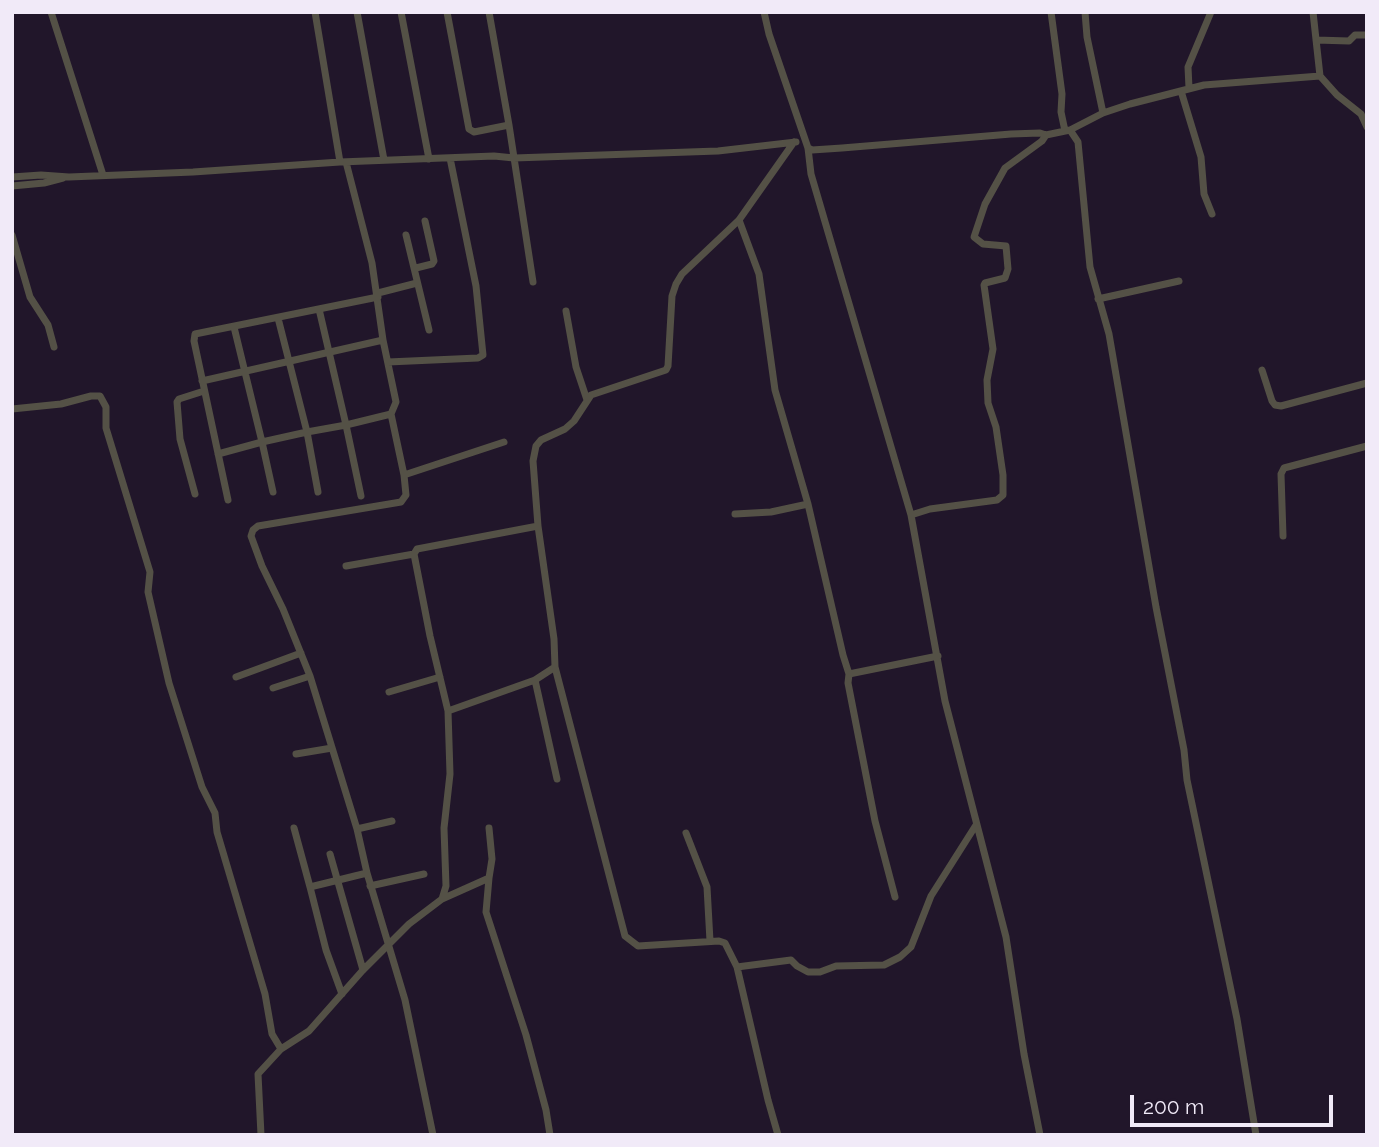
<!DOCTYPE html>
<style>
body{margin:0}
#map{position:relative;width:1379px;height:1147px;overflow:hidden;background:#21162a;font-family:Raleway,sans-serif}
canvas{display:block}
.frame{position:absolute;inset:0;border:14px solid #f1eaf8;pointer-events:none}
.scale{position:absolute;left:1130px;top:1095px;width:203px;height:32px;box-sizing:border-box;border:4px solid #f1eaf8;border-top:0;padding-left:9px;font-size:21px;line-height:24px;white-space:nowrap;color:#f1eaf8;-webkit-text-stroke:5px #21162a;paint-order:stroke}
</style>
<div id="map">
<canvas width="1379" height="1147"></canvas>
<div class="frame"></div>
<div class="scale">200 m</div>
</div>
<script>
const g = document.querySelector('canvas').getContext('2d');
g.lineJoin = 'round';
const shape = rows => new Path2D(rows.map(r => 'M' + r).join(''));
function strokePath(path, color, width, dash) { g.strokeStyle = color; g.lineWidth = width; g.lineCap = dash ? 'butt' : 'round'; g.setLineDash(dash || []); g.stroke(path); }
strokePath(shape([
 [51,12,103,175],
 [315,12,340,162],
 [357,12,384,160],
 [401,12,429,159],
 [447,12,469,129,474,132,509,125],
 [489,12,509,125,533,282],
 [764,12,769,34,808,148,811,174,911,515,945,701,1006,937,1024,1054,1040,1135],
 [1051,12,1062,94,1061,112,1065,131],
 [1085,12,1087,37,1103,113],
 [1313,12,1320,76,1337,95,1361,114,1367,127],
 [1316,40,1349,41,1355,35,1367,35],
 [1189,88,1188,67,1211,12],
 [1181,91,1201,157,1204,194,1212,214],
 [1070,130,1078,142,1090,267,1109,334,1156,607,1184,750,1187,780,1237,1019,1256,1135],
 [808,148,812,150,842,148,1011,134,1040,133,1046,135,1070,130,1103,113,1130,104,1204,85,1320,76],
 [346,162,372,263,383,340,396,402,391,414,346,425,361,496],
 [12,177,41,175,69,177,193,172,340,162,494,156,514,158,718,151,796,142],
 [12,186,44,183,63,178],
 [739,220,759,274,775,390,808,504,843,655,849,674],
 [12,235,30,297,48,325,54,347],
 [406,235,429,330],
 [416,268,432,264,434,261,425,221],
 [378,293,417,283],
 [1098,299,1179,281],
 [566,311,576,367,587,400],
 [388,362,478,358,483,355,476,286,450,158],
 [1262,370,1272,401,1275,405,1281,406,1367,383],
 [202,381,383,340],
 [12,409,61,404,91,396,100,396,106,407,106,428,150,572,148,592,169,683,202,787,215,813,217,832,265,994,272,1034,281,1049],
 [391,414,404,475,406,495,401,502,258,526,253,530,251,536,262,566,283,609,310,676,357,829,367,873,405,1000,433,1135],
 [218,454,262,442,234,327],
 [404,475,504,442],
 [273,492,262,442,307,432,278,318],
 [318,492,307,432,346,425,319,309],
 [195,494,180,439,177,402,179,399,204,391],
 [228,500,194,341,195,334,378,297],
 [735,514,771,512,808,504],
 [911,515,930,509,997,500,1003,495,1003,475,996,427,988,403,987,380,993,349,984,285,985,283,1005,278,1008,269,1006,246,983,244,974,237,985,204,1005,168,1042,141,1046,135],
 [1283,536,1281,474,1284,468,1367,446],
 [414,554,430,636,448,711],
 [346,566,414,554,417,549,538,526],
 [555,667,625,936,638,946,719,941,725,943,737,967,768,1100,778,1135],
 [236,677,301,653],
 [535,680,557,779],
 [273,688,310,676],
 [389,692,440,677],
 [296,754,332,748],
 [294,828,310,887],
 [489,828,492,859,489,878],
 [357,829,392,821],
 [686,833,707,887,710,941],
 [330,854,363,970],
 [370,886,424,874],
 [895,897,875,821,848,683,849,674,938,656],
 [442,899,489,878,486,912,526,1035,546,1110,550,1135],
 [737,967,791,960,797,966,808,972,820,972,836,966,884,965,900,957,911,947,931,896,976,825],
 [342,994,326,950,310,887,367,873],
 [261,1135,258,1074,281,1049,309,1031,363,970,409,924,442,899,446,886,444,828,450,774,448,711,535,680,555,667,554,639,538,526,533,461,536,446,541,440,565,429,574,421,591,395,666,370,668,366,672,296,676,284,682,274,739,220,794,142]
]), '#545146', 7);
</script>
